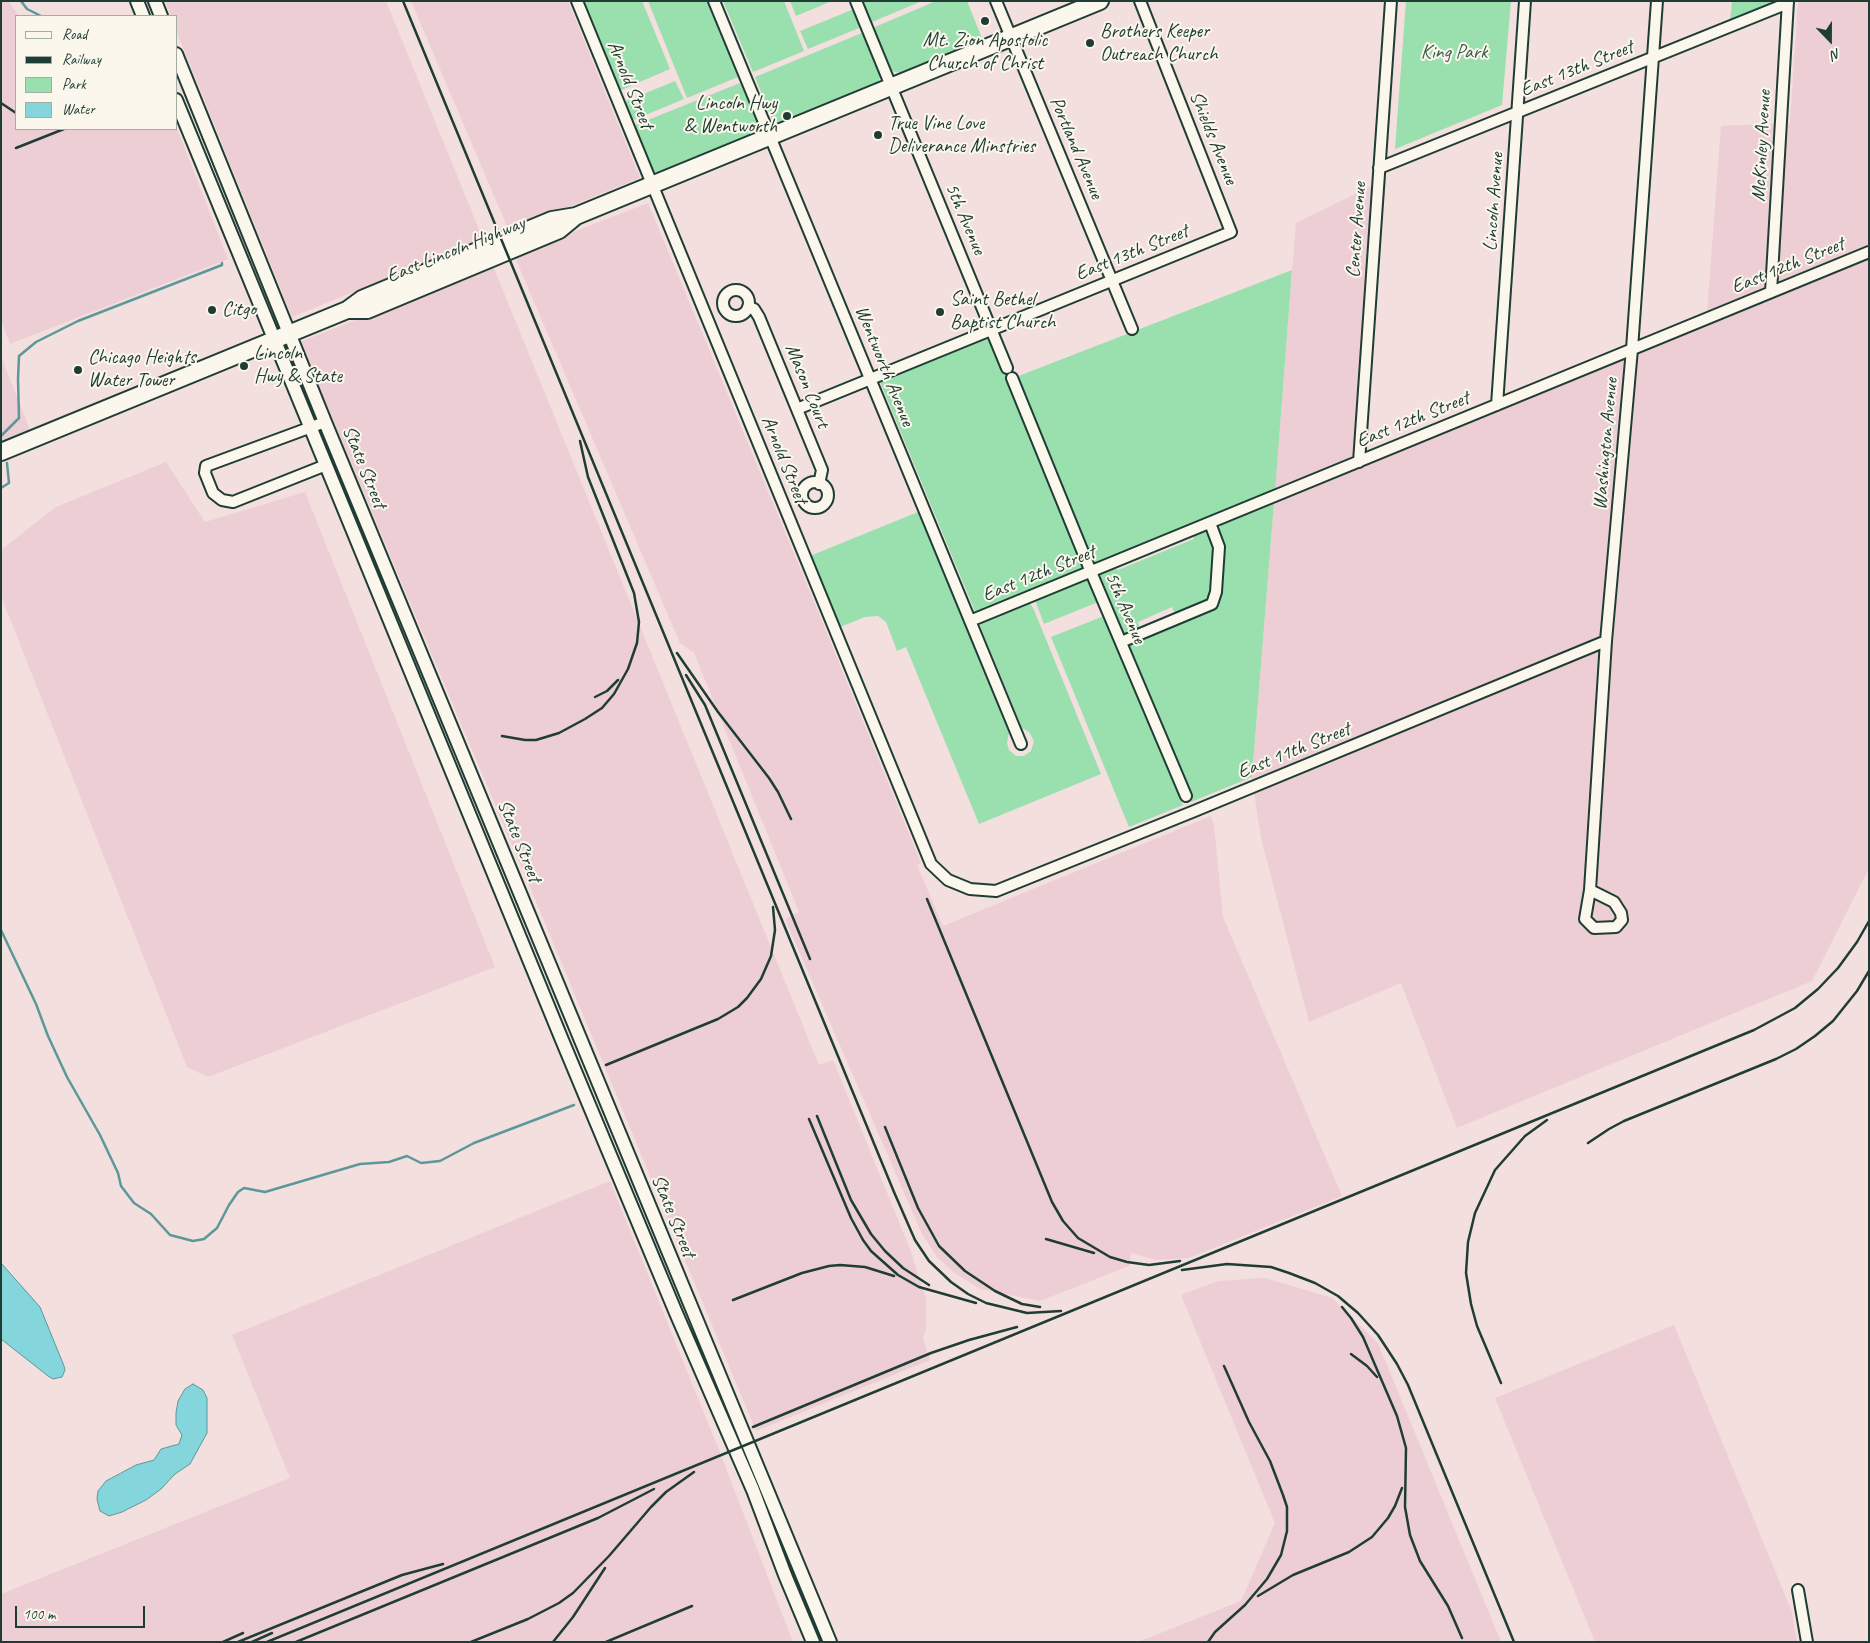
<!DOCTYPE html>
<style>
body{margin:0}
#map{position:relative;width:1870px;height:1643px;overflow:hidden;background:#f3dfde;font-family:Caveat,sans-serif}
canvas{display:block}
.frame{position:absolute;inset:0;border:2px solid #1f3d34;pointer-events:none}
.legend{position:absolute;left:15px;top:15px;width:162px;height:115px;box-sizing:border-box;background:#fbf7ec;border:1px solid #a3ada2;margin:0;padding:6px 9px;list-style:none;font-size:15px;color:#1f3d34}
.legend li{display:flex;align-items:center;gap:10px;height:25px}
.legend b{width:25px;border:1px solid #a3ada2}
.north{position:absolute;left:1805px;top:15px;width:50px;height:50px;-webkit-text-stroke:4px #fbf7ec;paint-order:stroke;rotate:158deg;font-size:14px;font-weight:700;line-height:20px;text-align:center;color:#1f3d34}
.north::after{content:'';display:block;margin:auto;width:18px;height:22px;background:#1f3d34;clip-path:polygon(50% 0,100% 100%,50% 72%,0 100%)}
.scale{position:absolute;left:15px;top:1606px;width:130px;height:22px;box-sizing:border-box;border:2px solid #1f3d34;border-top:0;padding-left:6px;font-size:15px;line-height:18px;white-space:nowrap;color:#1f3d34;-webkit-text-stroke:4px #fbf7ec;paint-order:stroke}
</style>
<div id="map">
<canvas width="1870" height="1643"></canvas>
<div class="frame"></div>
<ul class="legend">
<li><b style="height:6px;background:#fbf7ec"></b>Road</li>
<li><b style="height:6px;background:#1f3d34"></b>Railway</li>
<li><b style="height:14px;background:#99e0ae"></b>Park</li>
<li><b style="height:14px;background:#84d5dc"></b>Water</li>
</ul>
<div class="north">N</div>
<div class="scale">100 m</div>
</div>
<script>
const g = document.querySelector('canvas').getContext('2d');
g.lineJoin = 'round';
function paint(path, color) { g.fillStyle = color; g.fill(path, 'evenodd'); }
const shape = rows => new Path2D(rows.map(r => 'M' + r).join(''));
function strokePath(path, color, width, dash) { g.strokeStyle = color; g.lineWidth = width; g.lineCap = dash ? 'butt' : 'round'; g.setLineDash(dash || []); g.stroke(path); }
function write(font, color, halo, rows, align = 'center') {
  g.font = font + ' Caveat,sans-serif'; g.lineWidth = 4; g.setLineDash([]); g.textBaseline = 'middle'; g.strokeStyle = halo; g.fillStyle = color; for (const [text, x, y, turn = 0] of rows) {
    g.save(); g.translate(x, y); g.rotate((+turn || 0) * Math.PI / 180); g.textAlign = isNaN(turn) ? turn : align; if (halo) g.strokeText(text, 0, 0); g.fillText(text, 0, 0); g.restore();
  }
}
paint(shape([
 [1,1,8,1,19,16,16,16,16,129,176,129,176,126,228,259,10,344,1,320],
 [165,1,386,1,483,239,292,317,176,30,176,16,171,16],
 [411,1,568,1,640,178,509,231],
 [1798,1,1869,1,1869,868,1812,981,1457,1128,1401,983,1309,1022,1261,838,1252,779,1296,223,1386,179,1364,454,1707,313,1721,126,1790,123],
 [648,203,815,604,921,863,917,865,943,926,1211,816,1214,825,1223,917,1342,1196,1189,1258,1157,1260,1131,1253,1129,1266,1040,1301,980,1289,953,1272,937,1257,922,1234,785,919,799,912,694,653,680,643,514,255],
 [493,266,819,1065,833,1060,910,1249,926,1298,926,1328,923,1339,930,1360,756,1431,540,911,300,342],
 [1,356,30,430,1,441],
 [166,462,205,522,305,492,495,967,208,1077,187,1067,1,596,1,550,56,507],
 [610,1181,719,1450,793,1642,1,1642,1,1594,290,1478,232,1335],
 [1265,1278,1332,1298,1378,1343,1501,1642,1138,1642,1241,1601,1275,1523,1181,1295,1218,1281],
 [1674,1325,1792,1612,1797,1642,1595,1642,1495,1398]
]), '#edced4');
paint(shape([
 [583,1,642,1,670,69,619,91],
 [648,1,707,1,738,77,687,98],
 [723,1,784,1,804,51,753,72],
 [790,1,832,1,796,16],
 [862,1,922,1,872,22,870,20],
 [936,1,967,1,983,41,900,73,892,71,874,29,875,27],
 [1406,1,1511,1,1502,105,1395,149],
 [1732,1,1779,1,1730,21],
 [854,9,860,25,859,28,808,49,800,31],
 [862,33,864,33,881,74,879,81,779,123,772,119,755,77],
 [675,81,684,99,631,121,624,102],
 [740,83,758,123,757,132,658,173,653,172,633,126],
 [1292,270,1275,492,1094,566,1016,377],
 [988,337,1011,389,1083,569,976,614,880,382],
 [1274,502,1252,777,1191,802,1128,651,1129,645,1215,608,1219,600,1223,565,1223,549,1219,530,1220,526,1223,523],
 [918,512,1007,727,1009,732,1007,743,1009,750,1016,756,1024,756,1031,751,1034,741,1029,732,1022,728,980,626,981,622,1030,603,1034,610,1101,774,979,824,906,647,897,651,886,622,878,616,865,617,840,627,810,556],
 [1206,531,1209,533,1214,548,1211,594,1209,600,1178,614,1175,614,1172,607,1138,622,1140,630,1126,635,1122,633,1098,578,1099,574,1113,567,1118,570,1194,539,1193,535],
 [1087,579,1098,602,1044,624,1035,600],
 [1104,616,1183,805,1129,827,1051,637]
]), '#99e0ae');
const water = shape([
 [1,1263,40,1307,64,1366,65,1370,62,1377,53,1379,48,1376,1,1339,1,1263],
 [193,1384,203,1390,207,1398,207,1433,190,1464,175,1474,161,1489,146,1500,122,1512,109,1516,100,1511,97,1499,98,1491,106,1481,136,1465,154,1460,161,1449,179,1444,182,1435,176,1425,176,1413,178,1401,185,1389,193,1384]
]);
paint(water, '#84d5dc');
strokePath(water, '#5c9899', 1);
strokePath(shape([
 [21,1,27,9,41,16],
 [1,436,19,418,18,379,19,356,36,342,78,321,222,265,222,263],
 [1,488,9,483,7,463],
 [1,930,36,1004,48,1036,67,1077,100,1135,118,1173,121,1186,134,1203,151,1214,170,1235,193,1241,204,1239,217,1228,229,1205,238,1192,244,1188,265,1192,360,1164,389,1162,407,1156,421,1163,440,1161,474,1143,574,1105]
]), '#5c9899', 2.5);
const minor = shape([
 [577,1,931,864,948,880,970,889,996,891,1192,812,1606,641],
 [714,1,1021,744],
 [856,1,1007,368],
 [996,1,1132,329],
 [1379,168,1788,3],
 '723 303a13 13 0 1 1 26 0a13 13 0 1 1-26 0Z',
 [1771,292,1788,1],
 [748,307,754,309,759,317,822,470,819,484],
 [1012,378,1091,572,1186,796],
 [1497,405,1525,1],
 [797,409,1231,232,1140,1],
 [325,422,206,466,205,473,213,493,222,500,233,502,326,465],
 [1359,462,1391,1],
 '802 495a13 13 0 1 1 26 0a13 13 0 1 1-26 0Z',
 [970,621,1869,252],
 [1121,642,1212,604,1216,592,1219,547,1210,523],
 [1590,890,1614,902,1621,913,1622,920,1616,927,1594,928,1585,919,1590,890,1606,641,1632,349,1657,1],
 [1798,1590,1807,1642]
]);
const tertiary = shape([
 [137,1,143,16],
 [155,1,161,16],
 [176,54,325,422,830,1642],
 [176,100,562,1040,676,1313,753,1490,785,1575,813,1642]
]);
const primary = shape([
 [347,310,367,310,559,230,576,216],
 [1,452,347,310,362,299,552,220,576,216,1100,1]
]);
strokePath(minor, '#1f3d34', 14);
strokePath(tertiary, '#1f3d34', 16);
strokePath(primary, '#1f3d34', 20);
strokePath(minor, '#fbf7ec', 10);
strokePath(tertiary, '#fbf7ec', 12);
strokePath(primary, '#fbf7ec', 16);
strokePath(shape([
 [403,1,894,1192,915,1240,929,1261,951,1282,968,1294,986,1303,1027,1313,1061,1311],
 [1,103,16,113],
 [16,148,64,129],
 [677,653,718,712,769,778,778,792,791,819],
 [686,675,705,705,810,959],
 [595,697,607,691,618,680],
 [502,736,525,740,536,740,559,733,585,719,602,708,614,694,628,669,637,643,639,622,634,593,588,477,580,441],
 [927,899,1052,1202,1063,1221,1078,1238,1110,1257,1127,1262,1149,1265,1180,1261],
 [606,1065,718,1019,738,1007,747,998,761,979,771,956,775,930,773,907],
 [817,1116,851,1200,871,1234,885,1251,903,1268,929,1285],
 [809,1119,851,1218,863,1240,871,1251,898,1275,919,1287,976,1303],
 [885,1127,918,1208,939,1246,965,1271,995,1291,1022,1304,1040,1307],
 [1588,1143,1609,1129,1624,1121,1776,1059,1796,1049,1815,1036,1833,1021,1857,991,1869,971],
 [1046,1239,1094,1253],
 [1182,1270,1227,1264,1271,1267,1289,1273,1315,1283,1338,1296,1358,1313,1378,1335,1397,1364,1408,1385,1514,1642],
 [733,1300,802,1273,829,1266,840,1265,865,1267,894,1276],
 [1342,1307,1351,1318,1363,1337,1397,1416,1406,1448,1405,1507,1410,1535,1420,1561,1448,1606,1462,1638],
 [1351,1354,1367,1366,1377,1377],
 [1501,1383,1477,1326,1471,1304,1466,1273,1468,1242,1475,1213,1495,1170,1525,1136,1547,1120],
 [753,1427,931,1353,969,1340,1017,1327],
 [1258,1596,1293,1575,1349,1552,1372,1537,1388,1518,1395,1506,1402,1488],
 [223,1642,243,1633],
 [238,1642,402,1575,443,1564],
 [252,1642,272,1633],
 [267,1642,1754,1030,1795,1008,1818,989,1838,968,1857,942,1869,921],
 [296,1642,598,1518,654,1489],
 [471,1642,528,1619,559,1603,573,1593,609,1556,651,1507,666,1492,694,1472],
 [553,1642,573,1617,605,1568],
 [606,1642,692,1606],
 [1208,1642,1215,1632,1245,1605,1267,1579,1281,1555,1287,1531,1287,1507,1283,1495,1270,1461,1249,1422,1224,1366]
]), '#1f3d34', 2.5);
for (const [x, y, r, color] of [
 [985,21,5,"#1f3d34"],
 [1090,43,5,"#1f3d34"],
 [787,116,5,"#1f3d34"],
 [878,135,5,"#1f3d34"],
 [212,310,5,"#1f3d34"],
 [940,312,5,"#1f3d34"],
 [244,366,5,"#1f3d34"],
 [78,370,5,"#1f3d34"]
]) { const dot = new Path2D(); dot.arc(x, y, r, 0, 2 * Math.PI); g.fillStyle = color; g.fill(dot); strokePath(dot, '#fbf7ec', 2); }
write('20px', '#1f3d34', '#fbf7ec', [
 ["Brothers Keeper",1100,32],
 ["Outreach Church",1100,55],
 ["Mt. Zion Apostolic",985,41,"center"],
 ["Church of Christ",985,64,"center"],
 ["Lincoln Hwy",777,104,"right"],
 ["& Wentworth",777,127,"right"],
 ["True Vine Love",888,124],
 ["Deliverance Minstries",888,147],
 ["Saint Bethel",950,300],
 ["Baptist Church",950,323],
 ["Citgo",222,310],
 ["Lincoln",254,354],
 ["Hwy & State",254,377],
 ["Chicago Heights",88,358],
 ["Water Tower",88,381]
], 'left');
write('20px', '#375e4c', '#fbf7ec', [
 ["King Park",1454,53]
]);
write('20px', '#1f3d34', '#fbf7ec', [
 ["East 13th Street",1577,69,-22],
 ["Arnold Street",630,85,68],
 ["Shields Avenue",1213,138,68],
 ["McKinley Avenue",1762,146,-87],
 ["Portland Avenue",1076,148,67],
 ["Lincoln Avenue",1494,202,-86],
 ["5th Avenue",965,219,67],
 ["Center Avenue",1357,230,-86],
 ["East Lincoln Highway",456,250,-22],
 ["East 13th Street",1132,253,-22],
 ["East 12th Street",1788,266,-22],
 ["Wentworth Avenue",884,366,68],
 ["Mason Court",807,386,68],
 ["East 12th Street",1413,420,-22],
 ["Washington Avenue",1606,444,-85],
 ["Arnold Street",784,460,68],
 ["State Street",364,467,68],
 ["East 12th Street",1039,574,-22],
 ["5th Avenue",1125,608,67],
 ["East 11th Street",1294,751,-22],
 ["State Street",519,841,68],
 ["State Street",673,1216,68]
]);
</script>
